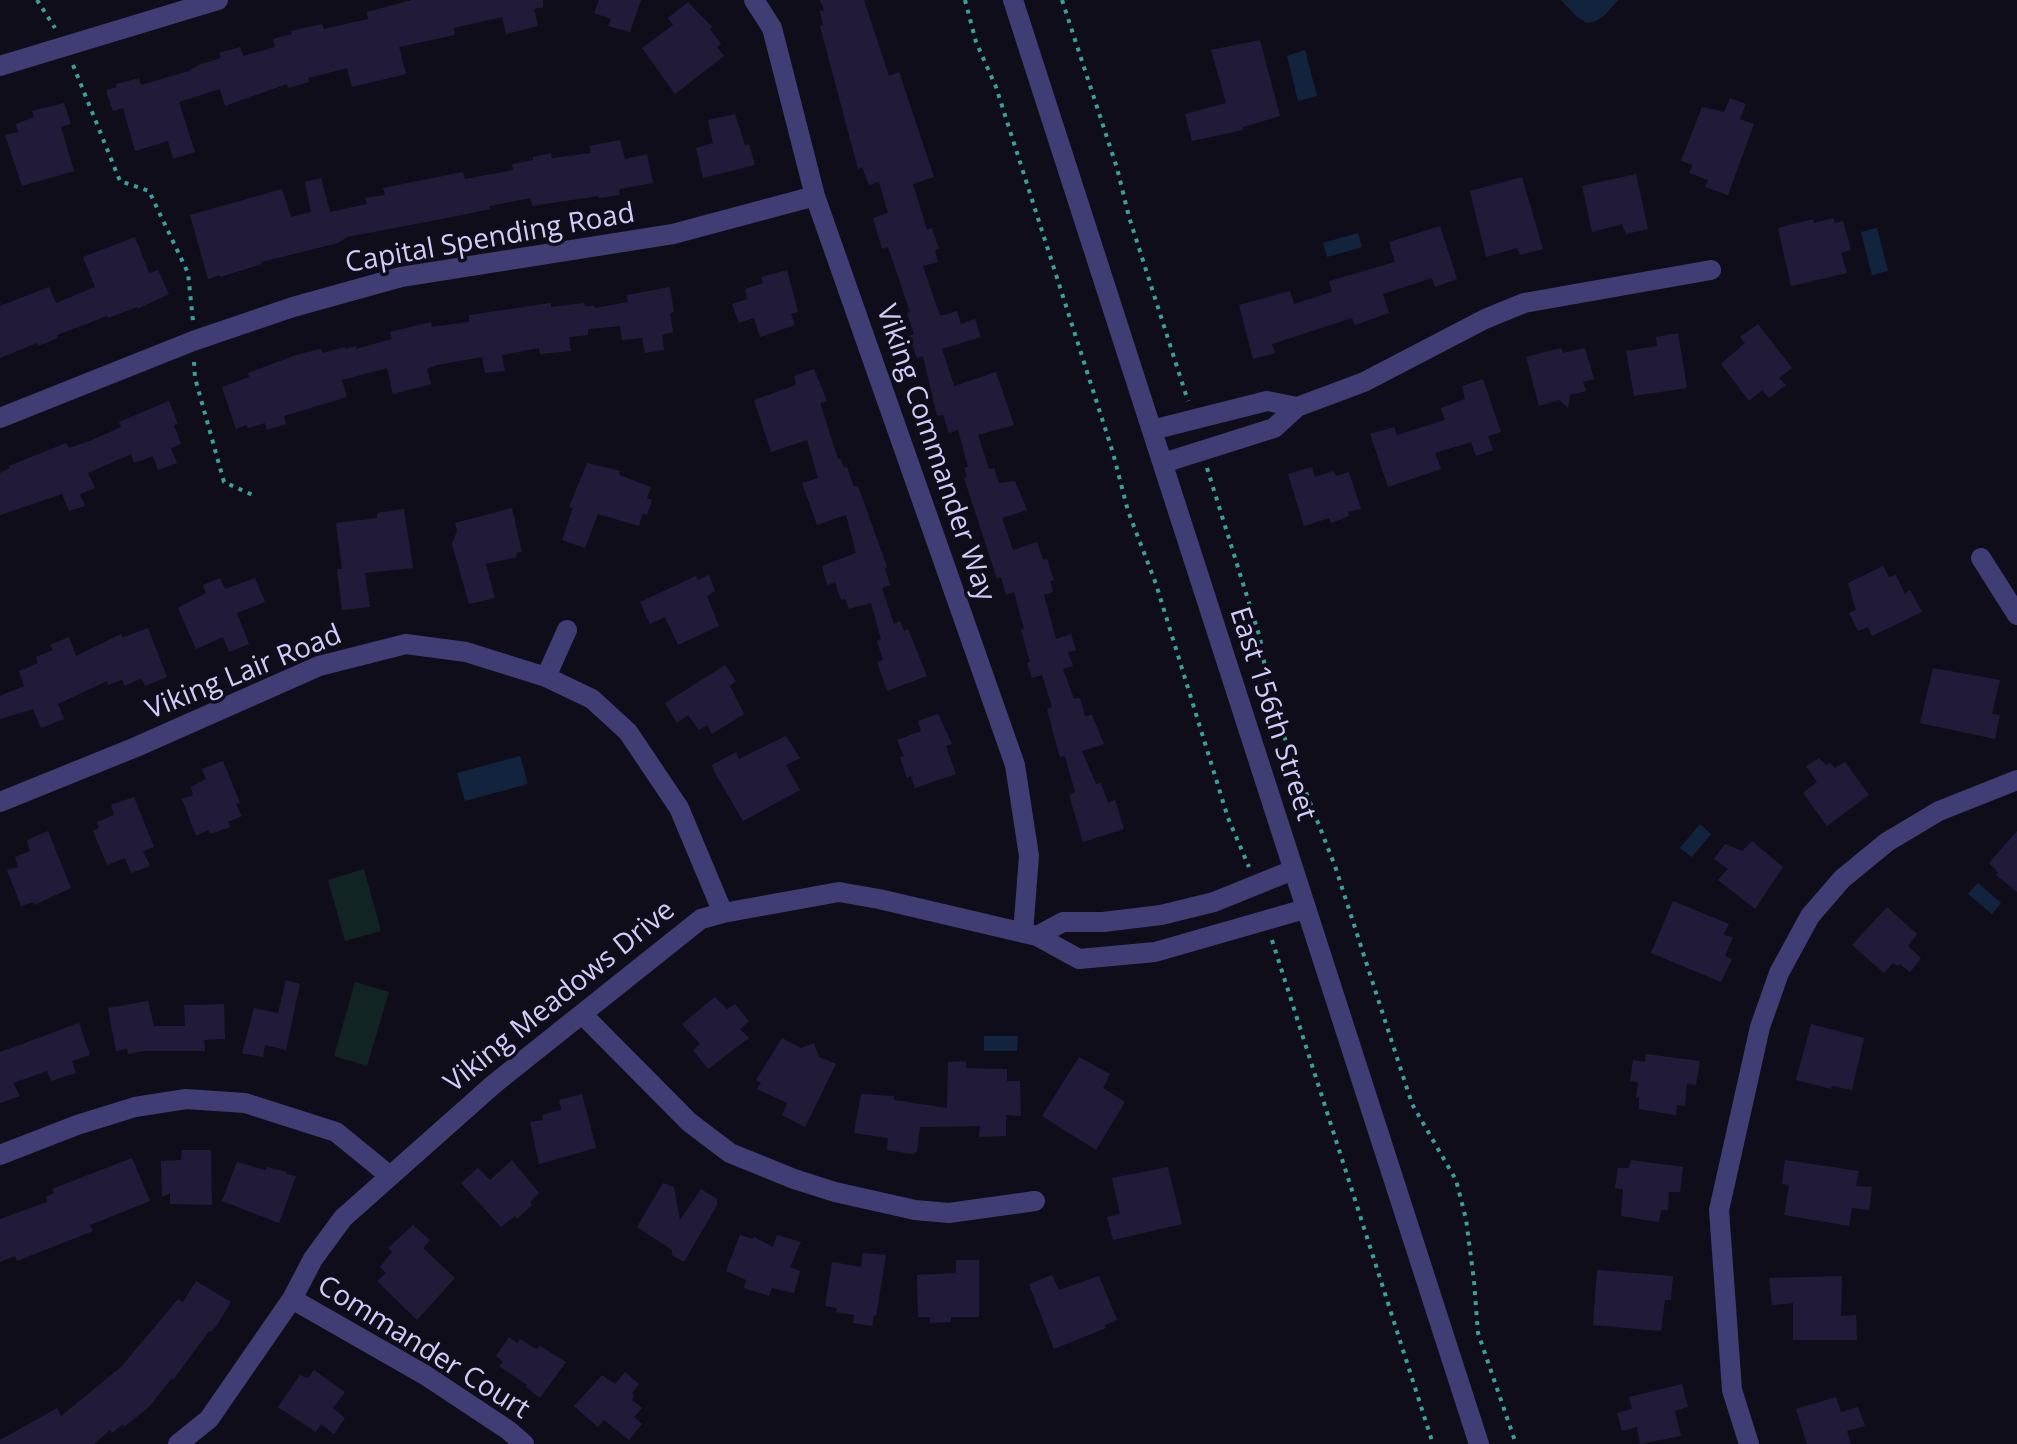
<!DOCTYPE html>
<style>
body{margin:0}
canvas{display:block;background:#0f0d1a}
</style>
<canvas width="2017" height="1444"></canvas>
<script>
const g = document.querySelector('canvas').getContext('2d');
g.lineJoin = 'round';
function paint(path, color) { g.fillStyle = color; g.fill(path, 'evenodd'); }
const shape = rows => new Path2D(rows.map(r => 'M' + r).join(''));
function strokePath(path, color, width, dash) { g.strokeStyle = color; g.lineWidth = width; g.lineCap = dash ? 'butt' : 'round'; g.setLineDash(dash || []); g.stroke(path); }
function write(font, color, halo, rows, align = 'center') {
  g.font = font + ' "Open Sans",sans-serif'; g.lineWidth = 7; g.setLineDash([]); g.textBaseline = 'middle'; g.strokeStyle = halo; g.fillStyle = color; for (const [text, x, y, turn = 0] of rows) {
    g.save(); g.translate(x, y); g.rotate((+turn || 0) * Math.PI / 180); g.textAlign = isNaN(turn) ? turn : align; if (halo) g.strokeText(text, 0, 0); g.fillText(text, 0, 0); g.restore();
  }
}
paint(shape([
 [364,869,381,931,345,941,328,880],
 [355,982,389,992,367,1066,334,1056]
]), '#112323');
paint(shape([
 [1561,0,1618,0,1605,15,1596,21,1587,23,1576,16],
 [1305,50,1317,96,1298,101,1287,56],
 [1877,228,1888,271,1872,275,1861,232],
 [1358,233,1362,247,1327,257,1323,243],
 [520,756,528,784,465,801,457,773],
 [1700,824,1711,834,1692,857,1680,848],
 [1978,883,2001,903,1992,914,1968,894],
 [984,1036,1018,1036,1017,1051,984,1051]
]), '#12233e');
paint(shape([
 [412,0,543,0,543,7,534,9,538,26,506,34,502,17,454,28,455,35,399,47,406,74,352,87,347,68,308,78,309,82,288,88,287,84,225,106,220,89,179,102,195,152,173,159,168,141,135,151,123,108,113,111,106,90,117,87,116,84,139,78,141,85,189,71,198,65,221,58,219,53,240,47,243,56,275,47,273,39,292,34,291,31,322,24,324,29,368,19,367,12],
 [599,0,641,0,630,32,608,26,611,19,594,13],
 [820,0,864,0,889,76,899,72,934,177,913,184,927,230,932,228,939,249,935,250,938,262,923,266,940,316,957,311,961,324,975,319,981,337,942,349,954,386,996,372,1014,425,978,435,989,469,994,468,999,483,1015,481,1027,510,1002,518,1013,550,1037,542,1043,560,1047,559,1054,580,1050,581,1053,592,1044,595,1056,639,1071,634,1076,650,1068,652,1073,666,1063,669,1074,699,1080,698,1085,716,1092,715,1104,744,1082,751,1096,784,1101,783,1108,803,1115,800,1124,829,1083,842,1069,795,1075,792,1065,756,1060,757,1055,740,1047,709,1052,707,1042,675,1032,678,1027,663,1030,662,1021,630,1024,629,1014,592,1006,595,1001,577,997,579,964,478,967,477,964,468,968,467,958,430,949,433,943,415,937,416,923,356,917,358,909,336,914,334,907,313,910,312,888,247,882,249,873,218,888,213,879,182,869,185,862,167,858,169,820,26,823,25,820,11,824,10],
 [688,2,712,27,710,29,721,44,717,47,724,56,675,94,642,48,673,25,668,18],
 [1260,40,1280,116,1243,127,1243,130,1192,141,1185,114,1226,103,1211,50],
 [1730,98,1746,104,1740,119,1754,124,1728,195,1705,187,1708,180,1689,173,1693,165,1681,161,1702,107,1724,112],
 [64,103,71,124,61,127,74,171,22,186,5,135,18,132,16,124,34,117,32,111],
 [735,114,745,145,749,144,755,165,703,178,696,148,713,143,708,120],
 [620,140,625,159,647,154,653,183,619,189,620,195,599,198,598,196,532,206,531,198,489,206,490,209,457,216,347,237,338,243,261,262,262,264,220,277,220,275,208,279,190,215,282,189,291,217,311,212,305,182,321,178,330,212,367,204,365,198,385,195,383,188,463,172,465,179,513,170,512,164,533,160,533,157,551,153,552,158,591,153,589,146],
 [1636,174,1648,229,1626,234,1622,224,1592,232,1582,186],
 [1522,177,1543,249,1520,255,1517,248,1486,257,1470,191],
 [1833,218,1835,223,1843,221,1851,250,1841,253,1847,273,1791,286,1778,228,1813,219,1814,223],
 [1440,226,1457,279,1435,287,1432,278,1383,294,1389,313,1355,325,1352,318,1272,344,1275,353,1253,359,1239,305,1290,291,1294,304,1332,292,1329,281,1395,262,1389,242],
 [135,237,149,273,158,270,169,294,137,309,137,307,108,318,107,316,57,335,58,338,38,346,37,343,0,358,0,306,49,287,56,303,95,287,83,257],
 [787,270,798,312,791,314,795,325,760,337,754,318,739,323,732,304,747,299,745,289,763,283,761,277],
 [670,287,674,312,670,313,673,332,662,335,664,350,645,353,642,338,622,340,620,326,588,329,588,335,569,337,571,351,540,354,539,348,502,355,505,371,485,373,482,357,437,365,427,369,431,384,393,394,387,368,342,380,347,397,284,416,286,424,267,430,265,423,248,428,246,425,236,429,222,387,249,377,248,373,299,354,321,349,323,353,345,347,345,349,356,346,356,349,392,339,390,332,431,322,432,327,469,322,469,315,551,303,551,307,584,303,585,306,594,306,595,308,628,302,627,295],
 [1758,324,1792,368,1779,378,1786,385,1769,398,1762,390,1749,401,1721,364,1745,343,1740,337],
 [1678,333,1687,388,1634,396,1626,351,1657,346,1656,337],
 [1561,348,1563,353,1585,348,1594,379,1583,382,1586,391,1570,395,1568,408,1559,400,1539,406,1526,357],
 [814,369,827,401,820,403,838,459,840,458,844,468,847,467,854,487,858,486,887,567,885,568,890,585,882,588,894,624,900,621,904,631,908,629,927,676,887,691,877,662,883,660,877,641,881,639,871,603,849,609,845,599,841,600,835,582,827,585,822,566,856,553,846,515,817,525,802,483,818,478,807,440,771,452,754,400,796,385,794,376],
 [1483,379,1501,432,1488,436,1493,450,1476,456,1471,442,1435,453,1441,469,1388,487,1370,434,1394,427,1397,435,1445,420,1441,408,1465,399,1462,386],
 [169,401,178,424,174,425,181,444,171,448,177,463,158,470,153,456,134,463,131,454,88,473,95,488,80,494,85,506,69,511,62,494,0,515,0,473,10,468,9,466,66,443,69,448,90,441,121,427,119,422],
 [587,463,620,471,619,475,651,487,647,498,652,500,647,515,642,514,639,526,598,514,585,548,562,540,573,508,569,507],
 [1312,467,1315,477,1334,471,1336,476,1349,472,1361,509,1348,512,1349,516,1331,523,1329,518,1304,526,1288,474],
 [512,508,522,552,516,553,517,557,486,564,495,598,469,604,452,544,457,531,455,523],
 [404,509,413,568,365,573,370,607,342,610,337,569,342,569,336,523,377,518,377,513],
 [1883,566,1889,577,1896,575,1905,594,1910,590,1922,612,1872,636,1868,627,1858,631,1849,613,1856,610,1848,583],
 [709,575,715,591,707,596,719,626,678,645,665,617,650,624,640,602,696,576,698,580],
 [220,578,225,589,255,578,265,602,237,613,249,644,229,652,223,637,196,649,178,608,206,593,203,585],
 [148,628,167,677,145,686,141,678,125,686,122,680,108,685,107,681,58,704,64,719,41,728,33,709,0,719,0,696,24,686,19,671,38,663,36,657,53,650,50,645,69,637,76,656,121,634,122,638],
 [725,665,736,681,730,686,744,714,712,734,707,725,699,730,688,715,677,723,665,703],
 [1933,668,2000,680,1992,714,2000,715,1995,739,1920,723],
 [938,714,952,744,946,746,956,774,915,788,911,776,907,778,900,757,904,756,897,740,921,731,918,721],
 [786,736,800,758,786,765,800,790,743,821,715,773,712,765,736,752,739,759],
 [1819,758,1826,765,1830,763,1835,768,1845,762,1869,795,1827,826,1803,793,1817,782,1806,766],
 [223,761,240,803,236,804,242,816,228,822,230,827,211,834,208,830,196,836,182,799,193,795,191,787,206,779,202,769],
 [134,797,154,847,143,851,150,866,131,873,125,858,107,865,93,831,99,828,97,822,114,815,111,805],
 [48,831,71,888,34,905,33,902,21,906,7,870,18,867,15,857,30,851,27,840],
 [2017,831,2017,892,1996,875,1998,872,1989,863],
 [1752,841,1783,867,1755,909,1718,880,1728,869,1714,859,1725,844,1742,851],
 [1673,901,1729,924,1723,935,1733,937,1725,956,1732,959,1721,982,1651,953],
 [1887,907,1917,934,1908,946,1921,958,1910,972,1900,964,1898,966,1893,963,1884,973,1852,945],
 [286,980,300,984,286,1050,265,1045,263,1057,242,1053,254,1008,278,1013],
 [715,997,727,1009,735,1004,749,1021,740,1029,749,1038,708,1069,693,1050,700,1044,682,1024],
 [148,1001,154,1026,185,1026,184,1005,224,1004,225,1039,204,1040,205,1051,144,1051,128,1054,127,1049,116,1051,108,1008],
 [79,1023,90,1055,72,1061,76,1073,51,1081,47,1071,13,1083,20,1096,0,1103,0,1052],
 [1811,1024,1864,1038,1852,1090,1832,1086,1831,1089,1796,1080],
 [782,1038,801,1048,814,1043,819,1057,836,1064,805,1127,782,1115,787,1103,757,1089,761,1083,756,1080],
 [1646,1054,1700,1061,1696,1085,1687,1084,1685,1106,1677,1105,1676,1115,1639,1109,1639,1098,1636,1097,1638,1082,1630,1081,1633,1060,1645,1062],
 [1079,1057,1110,1074,1103,1088,1125,1102,1096,1150,1042,1116],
 [966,1061,966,1068,1007,1069,1007,1081,1020,1081,1021,1116,1006,1115,1006,1136,979,1137,980,1126,920,1127,917,1152,912,1154,887,1150,888,1138,854,1133,861,1094,894,1096,894,1100,947,1108,948,1062],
 [582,1094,596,1148,539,1164,530,1122,543,1120,542,1115,561,1110,559,1100],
 [182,1150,211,1150,212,1205,170,1204,170,1193,162,1197,161,1161,181,1160],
 [132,1158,150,1201,90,1225,93,1231,17,1261,15,1256,0,1262,0,1219,47,1202,46,1197,54,1193,52,1189],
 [512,1160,539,1193,530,1202,532,1205,517,1219,515,1216,501,1227,461,1183,478,1168,490,1180],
 [1631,1160,1683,1167,1680,1192,1669,1192,1668,1210,1661,1210,1659,1222,1621,1216,1623,1189,1615,1188,1618,1168,1629,1168],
 [1785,1160,1859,1171,1856,1186,1872,1187,1869,1210,1852,1208,1849,1226,1784,1215,1789,1185,1782,1184],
 [237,1162,265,1170,267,1167,287,1172,286,1174,296,1176,279,1223,222,1201],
 [1168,1167,1182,1224,1113,1240,1107,1217,1120,1214,1112,1178],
 [663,1183,674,1187,680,1220,701,1189,717,1199,717,1205,684,1262,672,1255,672,1250,637,1227],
 [413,1225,430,1240,423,1248,455,1278,417,1320,377,1281,386,1273,380,1267,392,1252,388,1248],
 [740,1235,753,1239,754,1237,773,1247,777,1235,801,1242,790,1267,800,1271,794,1293,772,1288,769,1296,744,1288,746,1280,726,1271],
 [863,1253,886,1255,876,1316,874,1315,872,1326,853,1323,854,1315,836,1312,837,1308,825,1306,832,1262,861,1267],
 [956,1260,979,1260,979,1317,951,1317,951,1322,930,1323,930,1317,918,1317,917,1275,956,1273],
 [1597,1270,1673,1276,1671,1300,1665,1300,1661,1331,1593,1325],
 [1052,1275,1059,1290,1099,1276,1117,1320,1105,1325,1106,1328,1054,1349,1029,1284],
 [1842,1276,1841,1316,1856,1315,1857,1340,1793,1340,1793,1303,1772,1305,1769,1278],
 [196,1281,231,1302,217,1325,211,1332,209,1331,173,1380,172,1378,149,1407,124,1427,123,1424,112,1433,110,1430,94,1444,0,1444,0,1440,57,1408,61,1416,121,1367,178,1299,183,1302],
 [509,1337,517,1343,520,1339,536,1349,540,1346,566,1362,540,1398,526,1387,527,1385,499,1366,503,1362,496,1356],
 [314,1370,345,1392,333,1408,345,1418,334,1434,321,1424,316,1432,278,1407,300,1375,308,1378],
 [625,1372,639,1384,632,1393,634,1395,632,1400,642,1408,634,1417,642,1424,629,1440,604,1420,598,1427,574,1406,602,1375,615,1384],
 [1682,1384,1688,1407,1675,1411,1681,1436,1640,1444,1637,1427,1622,1431,1617,1413,1632,1409,1629,1397],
 [1836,1397,1841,1412,1858,1407,1865,1426,1847,1431,1851,1444,1807,1444,1796,1409]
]), '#211b39');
strokePath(shape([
 [37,0,55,28],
 [965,0,976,42,996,87,1113,453,1128,511,1156,584,1228,818,1249,867],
 [1062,0,1117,168,1129,217,1188,401],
 [73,65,120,181,149,191,188,273,193,321],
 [194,362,195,378,224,482,255,496],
 [1207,468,1260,638,1271,703,1335,866,1412,1104,1456,1180,1466,1219,1474,1281,1478,1333,1516,1444],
 [1272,940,1433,1444]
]), '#39a09b', 4, [4, 6]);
strokePath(shape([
 [754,0,772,28,815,196,1015,765,1029,856,1023,933],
 [1013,0,1479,1444],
 [0,66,218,0],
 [0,418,193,341,293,307,401,277,673,234,815,196],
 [1152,430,1267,401,1297,407],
 [1163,463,1274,428,1297,407,1364,382,1485,319,1524,303,1711,270],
 [1981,558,2017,615],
 [546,677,567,630],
 [0,802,136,747,319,666,406,644,466,652,546,677,592,699,628,732,679,808,723,913],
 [1037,936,1063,922,1103,922,1161,915,1214,902,1293,870],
 [582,1014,689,1122,730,1153,794,1179,835,1192,915,1210,949,1213,1035,1201],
 [0,1155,77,1125,135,1107,186,1099,245,1103,336,1132,390,1176],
 [292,1299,425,1375,508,1430,524,1444],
 [178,1444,209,1419,292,1299,313,1259,343,1218,494,1084,701,919,723,913,839,892,879,899,1037,936,1079,959,1155,952,1305,909],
 [1749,1444,1732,1390,1719,1210,1760,1027,1779,973,1810,916,1842,879,1887,842,1939,811,2017,780]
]), '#403d74', 20);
write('28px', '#d1ccf9', '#0f0d1a', [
 ["Capital Spending Road",490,239,-10],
 ["Viking Commander Way",935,453,71],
 ["Viking Lair Road",244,673,-22],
 ["East 156th Street",1272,714,72],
 ["Viking Meadows Drive",560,997,-39],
 ["Commander Court",423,1348,32]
]);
</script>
